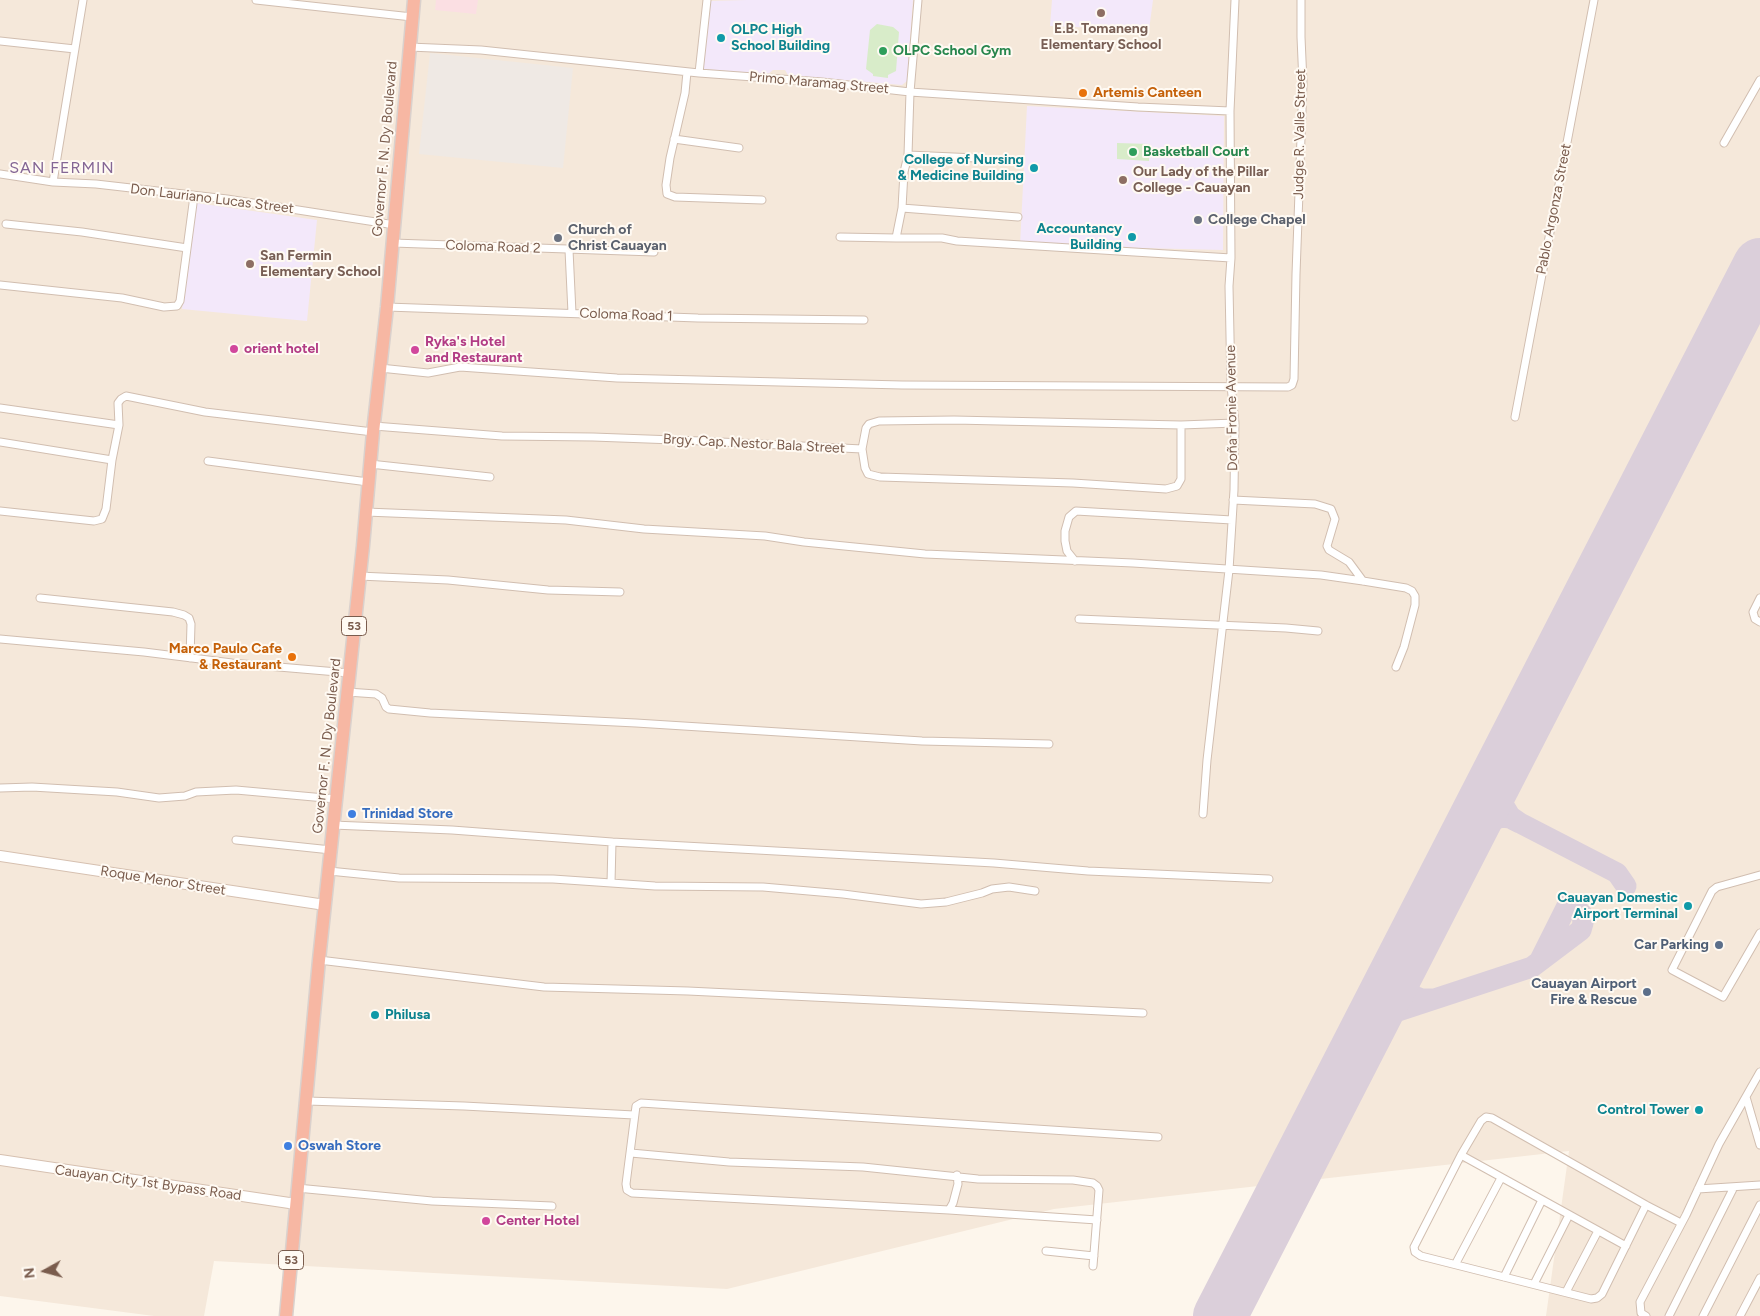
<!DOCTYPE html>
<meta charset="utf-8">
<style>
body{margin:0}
#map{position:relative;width:1760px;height:1316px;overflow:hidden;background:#fdf6ec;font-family:Figtree,sans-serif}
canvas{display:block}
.north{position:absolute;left:20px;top:1246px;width:50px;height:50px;-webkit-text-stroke:4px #fffaf3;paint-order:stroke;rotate:263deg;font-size:14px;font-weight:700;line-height:20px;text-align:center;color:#7a5c4d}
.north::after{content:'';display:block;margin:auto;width:18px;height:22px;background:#7a5c4d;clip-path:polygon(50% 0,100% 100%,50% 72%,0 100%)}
</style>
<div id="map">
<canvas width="1760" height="1316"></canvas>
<div class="north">N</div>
</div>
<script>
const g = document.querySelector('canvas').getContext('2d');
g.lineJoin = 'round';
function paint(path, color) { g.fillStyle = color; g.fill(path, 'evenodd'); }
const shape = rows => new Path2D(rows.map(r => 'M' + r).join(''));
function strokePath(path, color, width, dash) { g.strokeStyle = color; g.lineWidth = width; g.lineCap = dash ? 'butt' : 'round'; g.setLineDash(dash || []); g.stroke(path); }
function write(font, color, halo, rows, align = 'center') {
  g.font = font + ' Figtree,sans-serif'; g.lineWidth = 4; g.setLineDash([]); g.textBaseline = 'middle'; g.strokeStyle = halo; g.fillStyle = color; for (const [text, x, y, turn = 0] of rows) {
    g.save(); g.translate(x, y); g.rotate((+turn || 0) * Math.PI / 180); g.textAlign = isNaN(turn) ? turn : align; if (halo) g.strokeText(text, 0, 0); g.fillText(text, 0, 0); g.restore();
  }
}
paint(shape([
 [0,0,1760,0,1760,1316,1546,1316,1569,1151,1054,1209,727,1289,214,1261,204,1316,154,1316,0,1296]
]), '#f5e8da');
paint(shape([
 [430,53,573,68,563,168,419,154]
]), '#efe9e4');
paint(shape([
 [747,0,913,0,907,81,902,85,788,75,785,70,773,70,768,74,703,69,709,1],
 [1052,0,1153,0,1149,30,1050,26],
 [1027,106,1224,116,1223,250,1020,245],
 [196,203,317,220,307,321,182,309]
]), '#f3e8fa');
paint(shape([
 [436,0,478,0,476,14,435,10]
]), '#fbdfe3');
paint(shape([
 [877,24,893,27,899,32,896,71,888,75,888,78,873,76,873,74,866,69,870,30],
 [1117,143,1150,144,1149,161,1117,159]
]), '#d8ecc9');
strokePath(shape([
 [1507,757,1498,776,1496,786,1498,796,1510,816,1520,823,1617,873,1626,886],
 [1465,840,1472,830,1479,825,1495,819,1503,817,1510,818,1520,823],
 [1402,962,1397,974,1398,981,1414,996,1422,999,1434,999],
 [1369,1026,1374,1019,1383,1016,1532,967,1581,930,1583,923,1582,914,1573,905,1568,904,1540,960]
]), '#dbcfda', 21);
strokePath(shape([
 [1220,1316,1760,265]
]), '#dbcfda', 54);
const street = shape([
 [256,0,412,17],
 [0,41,75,49],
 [409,47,481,50,699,73,822,82,910,92,1138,107,1230,111],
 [687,72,685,93,670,158,666,185,667,194,675,197,762,200],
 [699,73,707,0],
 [674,139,739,148],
 [1724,143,1760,80],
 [908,155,976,158],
 [0,174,53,182,96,184,227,199,395,225],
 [53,182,83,0],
 [902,208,1018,217],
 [6,224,82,232,187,248],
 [840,237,896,238,902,208,904,172,908,155,910,92,918,0],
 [896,238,942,238,957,241,1231,258],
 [393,243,654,252],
 [569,250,572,313],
 [0,285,122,298,164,307,177,306,180,301,194,196],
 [387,307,698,318,864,320],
 [380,368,428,373,460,367,617,378,902,385,1288,387,1292,385,1294,379,1296,274,1303,83,1301,37,1301,0],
 [0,408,119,425],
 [1515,417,1594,0],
 [374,426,502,436,593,437,701,441,862,449,866,428,869,424,879,421,954,420,1181,425,1235,423],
 [0,442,112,460,119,425,118,403,121,399,126,396,205,412,373,432],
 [862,449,865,468,868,474,880,477,1073,483,1166,489,1177,486,1181,479,1181,425],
 [208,461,368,482],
 [370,464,490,477],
 [1233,500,1315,504,1331,509,1335,519,1327,546,1329,550,1349,562,1363,581],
 [0,511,94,521,102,519,106,509,112,460],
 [366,512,566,520,644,529,765,536,804,542,925,554,1133,563,1321,575,1363,581,1406,588,1412,591,1415,596,1415,605,1404,647,1396,667],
 [1075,561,1067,551,1065,541,1065,531,1069,517,1076,511,1232,520],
 [359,576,448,580,548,590,620,592],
 [40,598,173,612,184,615,189,618,191,624,190,658],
 [1760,598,1753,612,1755,619,1760,622],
 [1079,619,1286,628,1318,631],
 [0,639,144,652,232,663,349,673],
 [347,692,376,694,382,698,386,707,389,709,430,713,636,723,922,741,1049,744],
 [0,788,32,787,117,792,159,798,185,796,196,792,236,790,336,799],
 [1203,814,1207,760,1229,570,1234,490,1235,423,1231,386,1229,286,1231,258,1230,111,1235,0],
 [333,825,452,830,612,842],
 [236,840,331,850],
 [329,871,399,878,553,879,655,886,763,887,843,894,921,904,946,902,982,893,992,889,1009,887,1035,891],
 [1760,875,1717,887,1712,891,1672,970,1723,997,1760,933],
 [611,883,612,842,994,863,1088,871,1269,879],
 [319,960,544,987,688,991,1143,1013],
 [1746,1097,1760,1145],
 [307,1101,464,1106,634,1115],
 [631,1153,729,1162,863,1167,978,1179,1073,1180,1093,1183,1097,1186,1099,1190,1093,1266],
 [1461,1155,1626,1246],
 [957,1175,958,1184,953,1203,949,1210,632,1193,627,1190,626,1184,636,1106,641,1103,1158,1137],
 [297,1188,432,1201,552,1206],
 [1698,1189,1760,1185],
 [1646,1205,1602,1294,1597,1298,1591,1299,1421,1256,1415,1252,1414,1247,1461,1155,1481,1121,1486,1117,1492,1118,1646,1205,1681,1223],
 [949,1210,1097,1220],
 [1046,1251,1094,1256],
 [1456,1263,1501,1178],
 [1504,1277,1542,1200],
 [1534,1284,1569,1215],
 [1566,1292,1598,1231],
 [1646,1316,1641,1313,1640,1302,1686,1215,1719,1144,1760,1072],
 [1669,1316,1734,1187],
 [1703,1316,1760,1205],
 [1740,1316,1760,1278]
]);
const secondary = shape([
 [0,856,325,905],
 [0,1160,296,1204]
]);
const highway = shape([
 [286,1316,319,960,363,546,373,432,387,307,414,0]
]);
strokePath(street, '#d1beb0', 9);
strokePath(secondary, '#d6c0b0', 12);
strokePath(highway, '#dad1cd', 15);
strokePath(street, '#fff', 7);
strokePath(secondary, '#fff', 10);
strokePath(highway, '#f7b7a3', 12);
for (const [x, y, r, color] of [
 [1101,13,5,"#8d6e63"],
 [721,38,5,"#0f9aa8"],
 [883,51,5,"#2e9e5b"],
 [1083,93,5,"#e8710a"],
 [1133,152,5,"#2e9e5b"],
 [1034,168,5,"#0f9aa8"],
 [1123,180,5,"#8d6e63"],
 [1198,220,5,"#6b7280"],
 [1132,237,5,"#0f9aa8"],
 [558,238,5,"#6b7280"],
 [250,264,5,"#8d6e63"],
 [234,349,5,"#d1479c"],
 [415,350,5,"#d1479c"],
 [292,657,5,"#e8710a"],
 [352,814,5,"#3f7fe0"],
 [1688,906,5,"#0f9aa8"],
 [1719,945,5,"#5c6f8a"],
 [1647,992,5,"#5c6f8a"],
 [375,1015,5,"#0f9aa8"],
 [1699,1110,5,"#0f9aa8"],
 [288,1146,5,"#3f7fe0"],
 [486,1221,5,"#d1479c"]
]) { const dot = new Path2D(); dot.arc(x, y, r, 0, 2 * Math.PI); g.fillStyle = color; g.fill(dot); strokePath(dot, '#fffaf3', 2); }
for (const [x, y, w] of [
 [354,626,25],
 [291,1260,25]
]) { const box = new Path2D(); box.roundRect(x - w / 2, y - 9.5, w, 19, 4); g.fillStyle = '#fffaf3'; g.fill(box); strokePath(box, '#7a5c4d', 1); }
write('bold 12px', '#7a5c4d', null, [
 ["53",354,626],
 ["53",291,1260]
]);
write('bold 14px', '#785e54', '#fffaf3', [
 ["E.B. Tomaneng",1101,29,"center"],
 ["Elementary School",1101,45,"center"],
 ["Our Lady of the Pillar",1133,172],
 ["College - Cauayan",1133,188],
 ["San Fermin",260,256],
 ["Elementary School",260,272]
], 'left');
write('bold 14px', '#0d838f', '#fffaf3', [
 ["OLPC High",731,30,"left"],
 ["School Building",731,46,"left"],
 ["College of Nursing",1024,160],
 ["& Medicine Building",1024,176],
 ["Accountancy",1122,229],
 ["Building",1122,245],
 ["Cauayan Domestic",1678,898],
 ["Airport Terminal",1678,914],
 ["Philusa",385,1015,"left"],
 ["Control Tower",1689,1110]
], 'right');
write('bold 14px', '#27864d', '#fffaf3', [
 ["OLPC School Gym",893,51],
 ["Basketball Court",1143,152]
], 'left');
write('14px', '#7a5c4d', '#fffaf3', [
 ["Primo Maramag Street",819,83,5],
 ["Judge R. Valle Street",1300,134,-89],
 ["Governor F. N. Dy Boulevard",385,149,-85],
 ["Don Lauriano Lucas Street",212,199,7],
 ["Pablo Argonza Street",1554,209,-79],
 ["Coloma Road 2",493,247,2],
 ["Coloma Road 1",626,315,2],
 ["Doña Fronie Avenue",1232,408,-91],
 ["Brgy. Cap. Nestor Bala Street",754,444,3],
 ["Governor F. N. Dy Boulevard",327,746,-84],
 ["Roque Menor Street",163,881,9],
 ["Cauayan City 1st Bypass Road",148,1183,8]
]);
write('bold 14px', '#c56008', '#fffaf3', [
 ["Artemis Canteen",1093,93],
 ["Marco Paulo Cafe",282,649,"right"],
 ["& Restaurant",282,665,"right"]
], 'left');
write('bold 14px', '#5b616d', '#fffaf3', [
 ["College Chapel",1208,220],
 ["Church of",568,230],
 ["Christ Cauayan",568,246]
], 'left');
write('bold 14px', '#b23c85', '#fffaf3', [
 ["Ryka's Hotel",425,342],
 ["and Restaurant",425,358],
 ["orient hotel",244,349],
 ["Center Hotel",496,1221]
], 'left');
write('bold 14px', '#366cbe', '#fffaf3', [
 ["Trinidad Store",362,814],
 ["Oswah Store",298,1146]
], 'left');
write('bold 14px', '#4e5e75', '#fffaf3', [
 ["Car Parking",1709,945],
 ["Cauayan Airport",1637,984],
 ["Fire & Rescue",1637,1000]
], 'right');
g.letterSpacing = '1px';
write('16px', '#846695', '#fffaf3', [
 ["SAN FERMIN",62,168]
]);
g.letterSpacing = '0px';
</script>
